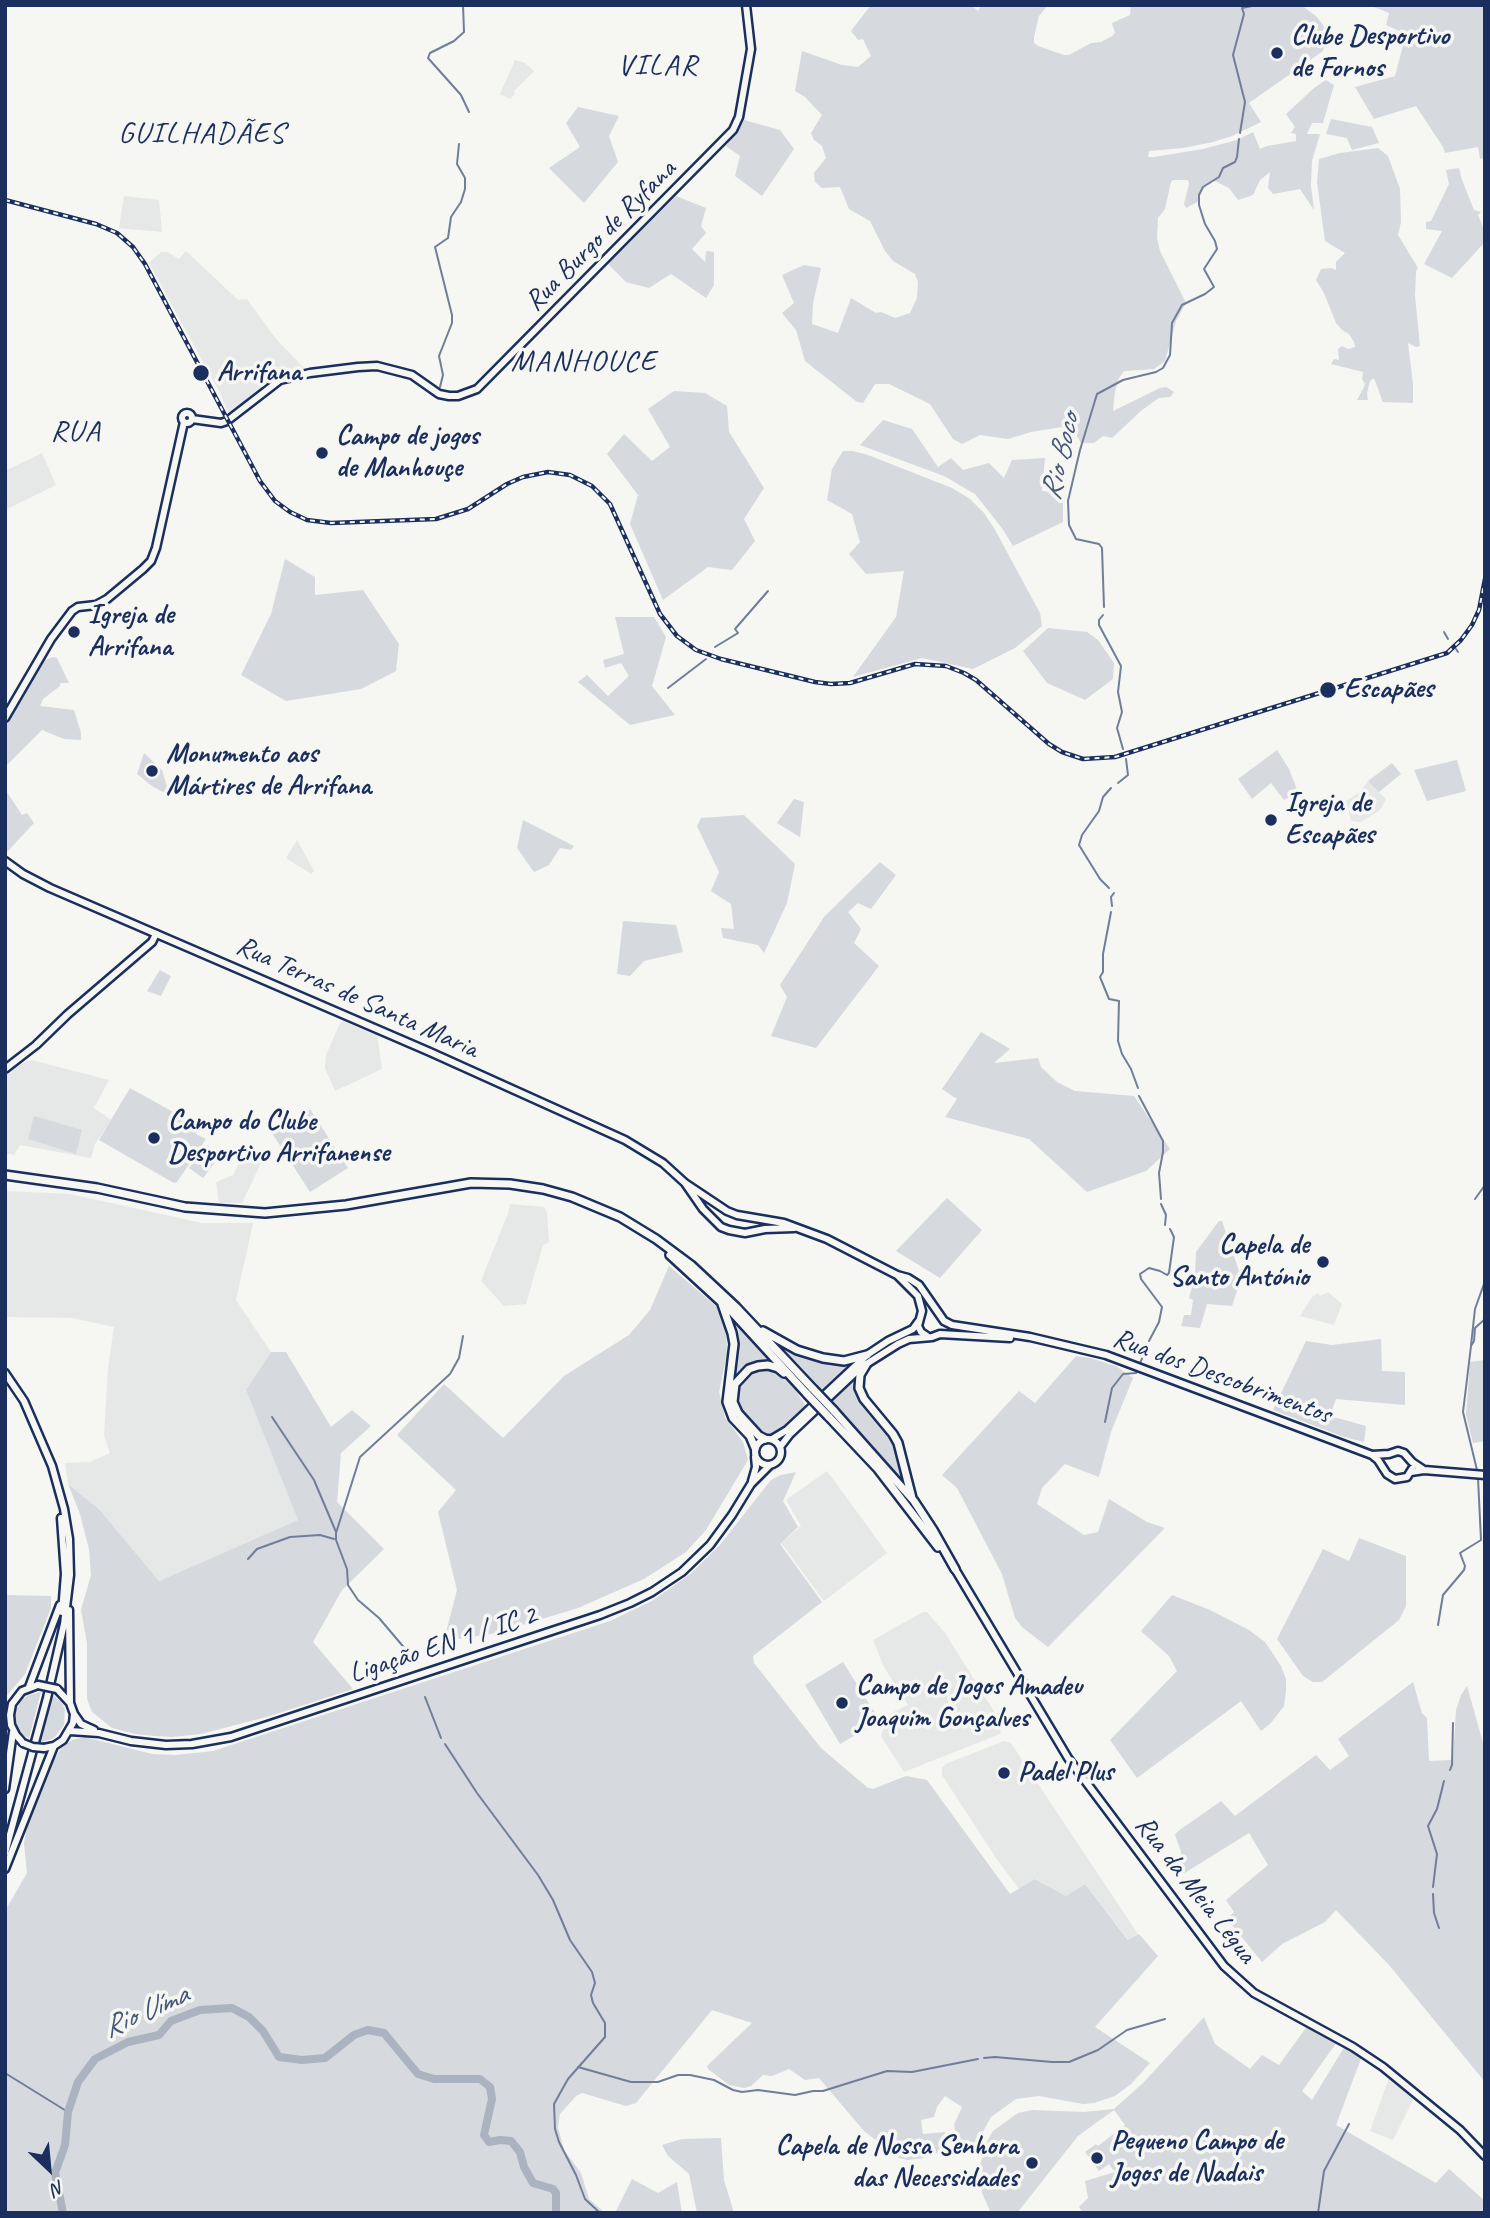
<!DOCTYPE html>
<meta charset="utf-8">
<style>
body{margin:0}
#map{position:relative;width:1490px;height:2218px;overflow:hidden;background:#f6f6f2;font-family:Caveat,sans-serif}
canvas{display:block}
.frame{position:absolute;inset:0;border:7px solid #1b2f5e;pointer-events:none}
.north{position:absolute;left:14px;top:2134px;width:70px;height:70px;-webkit-text-stroke:5px #f6f6f2;paint-order:stroke;rotate:154deg;font-size:19px;font-weight:700;line-height:28px;text-align:center;color:#1b2f5e}
.north::after{content:'';display:block;margin:auto;width:24px;height:32px;background:#1b2f5e;clip-path:polygon(50% 0,100% 100%,50% 72%,0 100%)}
</style>
<div id="map">
<canvas width="1490" height="2218"></canvas>
<div class="frame"></div>
<div class="north">N</div>
</div>
<script>
const g = document.querySelector('canvas').getContext('2d');
g.lineJoin = 'round';
function paint(path, color) { g.fillStyle = color; g.fill(path, 'evenodd'); }
const shape = rows => new Path2D(rows.map(r => 'M' + r).join(''));
function strokePath(path, color, width, dash) { g.strokeStyle = color; g.lineWidth = width; g.lineCap = dash ? 'butt' : 'round'; g.setLineDash(dash || []); g.stroke(path); }
function write(font, color, halo, rows, align = 'center') {
  g.font = font + ' Caveat,sans-serif'; g.lineWidth = 7; g.setLineDash([]); g.textBaseline = 'middle'; g.strokeStyle = halo; g.fillStyle = color; for (const [text, x, y, turn = 0] of rows) {
    g.save(); g.translate(x, y); g.rotate((+turn || 0) * Math.PI / 180); g.textAlign = isNaN(turn) ? turn : align; if (halo) g.strokeText(text, 0, 0); g.fillText(text, 0, 0); g.restore();
  }
}
paint(shape([
 [515,60,525,63,534,71,514,91,515,94,510,99,500,94],
 [124,196,159,200,162,232,119,228],
 [186,251,238,300,247,299,276,339,307,371,291,373,275,379,233,415,229,414,221,395,149,263,161,252,167,252,179,259],
 [42,453,56,485,5,510,5,471],
 [1368,781,1386,799,1380,810,1361,822,1351,821,1346,801,1360,792],
 [297,840,314,871,311,874,286,858],
 [343,1021,373,1034,377,1034,382,1069,335,1091,325,1068,326,1055,340,1023],
 [31,1060,109,1080,94,1108,111,1120,95,1144,91,1158,20,1145,14,1155,5,1153,5,1075,21,1064],
 [243,1155,261,1163,242,1203,219,1203,216,1182,233,1175],
 [5,1191,70,1194,202,1223,253,1223,236,1300,271,1352,246,1390,298,1520,159,1581,99,1509,68,1484,65,1463,90,1462,110,1453,104,1435,108,1368,114,1327,72,1318,5,1317],
 [510,1204,544,1207,547,1213,549,1242,543,1245,526,1304,504,1306,481,1281,508,1213],
 [1328,1292,1342,1304,1334,1325,1300,1316,1312,1297,1318,1293,1320,1296],
 [827,1471,887,1553,824,1601,781,1543,801,1526,786,1500],
 [923,1612,927,1612,945,1633,1002,1724,1000,1734,904,1772,881,1736,888,1715,908,1705,884,1667,873,1640],
 [1004,1741,1011,1743,1138,1934,1129,1940,1085,1884,1066,1896,1036,1879,1019,1889,996,1858,942,1775,942,1768,946,1764],
 [1389,2078,1414,2098,1393,2140,1370,2131]
]), '#e6e7e7');
paint(shape([
 [871,5,971,5,978,11,982,5,1048,5,1039,16,1034,37,1034,43,1038,46,1064,55,1069,55,1091,43,1101,42,1112,36,1115,33,1112,23,1130,15,1131,5,1301,5,1316,16,1329,33,1323,51,1249,103,1261,122,1232,136,1213,142,1183,148,1149,151,1148,157,1154,157,1203,149,1237,140,1253,132,1260,149,1267,146,1296,141,1296,134,1291,133,1295,127,1286,114,1314,88,1326,80,1334,85,1323,123,1312,123,1307,134,1320,134,1312,161,1311,186,1314,210,1300,189,1273,194,1268,188,1270,172,1260,180,1253,195,1238,200,1229,188,1213,180,1203,187,1199,195,1199,201,1186,208,1184,204,1189,184,1188,180,1173,180,1171,182,1165,209,1158,218,1157,238,1160,251,1186,303,1176,321,1165,361,1154,369,1124,371,1119,378,1115,391,1113,411,1160,388,1166,387,1174,392,1170,397,1159,398,1142,410,1112,438,1103,436,1094,443,1081,443,1074,431,1062,427,1031,432,1008,439,980,435,962,444,953,439,930,404,889,384,875,384,863,403,857,402,805,361,796,330,782,313,794,303,782,275,804,265,821,268,813,303,812,324,838,333,851,298,876,313,881,312,895,318,910,313,917,298,918,282,915,274,893,261,885,251,870,221,849,209,840,187,822,188,815,182,814,173,826,158,822,146,814,140,811,133,822,115,805,97,795,91,802,51,842,65,858,67,871,56,863,39,858,40,851,31],
 [1374,5,1485,5,1485,158,1480,159,1478,147,1445,153,1443,147,1416,106,1374,119,1355,87,1395,76,1406,34,1386,25,1389,13,1374,7],
 [578,107,619,116,609,136,618,162,584,203,549,168,580,147,566,123],
 [1331,119,1372,127,1379,143,1352,150,1347,138,1326,134],
 [744,120,780,130,794,149,762,196,735,176,740,156,726,146],
 [1378,148,1388,156,1400,189,1401,222,1398,235,1418,268,1416,271,1415,296,1420,346,1416,347,1408,343,1413,384,1413,403,1383,402,1374,378,1370,381,1367,393,1368,400,1357,400,1364,387,1365,384,1362,379,1363,372,1331,364,1334,359,1339,360,1338,349,1342,346,1348,349,1355,347,1354,342,1349,334,1342,330,1336,323,1324,293,1316,280,1321,269,1331,268,1336,270,1336,262,1345,253,1325,241,1317,182,1319,159,1340,153],
 [1459,168,1462,180,1474,210,1481,212,1478,215,1485,232,1485,242,1452,278,1424,264,1442,231,1426,229,1426,222,1431,221,1449,184,1446,170],
 [676,196,706,208,701,226,706,233,692,249,705,262,706,251,714,252,714,285,706,298,671,274,649,288,626,282,608,264],
 [674,391,705,393,727,406,729,432,764,488,744,519,755,541,732,570,708,567,663,600,630,524,638,495,607,454,624,434,652,461,670,447,648,409],
 [883,420,912,429,938,467,951,458,963,470,989,463,1004,478,1012,460,1045,458,1042,491,1063,494,1063,522,1013,546,1002,528,975,494,944,476,860,445],
 [843,451,853,451,868,455,952,488,970,499,984,513,994,528,1040,613,1042,626,1015,648,973,669,922,658,853,677,896,617,904,571,866,574,849,554,860,542,852,514,827,500,832,469],
 [285,559,315,577,315,595,363,590,399,644,396,671,361,689,286,701,241,675,271,614],
 [615,617,654,617,666,637,652,686,675,715,630,725,578,682,587,675,608,696,629,676,621,663,605,668,603,660,624,654],
 [1048,628,1087,632,1098,640,1114,663,1113,679,1085,700,1047,683,1023,651],
 [53,657,57,658,69,683,60,683,60,686,43,699,40,706,74,710,81,733,81,740,64,739,42,730,5,767,5,728,33,681,30,679,43,661],
 [1277,750,1289,769,1298,792,1284,800,1271,783,1252,799,1238,779],
 [144,753,162,770,170,796,152,786,137,774],
 [1457,760,1466,791,1427,801,1414,770],
 [1392,763,1401,774,1379,792,1368,781],
 [5,789,22,815,27,813,34,823,6,853],
 [794,799,804,802,800,837,777,823],
 [744,815,795,864,787,903,764,953,758,945,723,938,721,928,734,929,731,904,711,891,719,872,697,826,701,818],
 [523,820,574,846,571,850,560,848,549,865,534,872,517,848],
 [880,862,896,875,871,909,858,903,848,912,861,929,854,943,879,966,816,1048,771,1036,787,997,780,985,824,917],
 [623,921,676,925,683,952,644,961,630,976,617,974],
 [160,970,171,976,161,996,147,991],
 [981,1032,1010,1049,994,1063,1038,1058,1041,1067,1057,1082,1075,1091,1134,1096,1170,1149,1146,1171,1087,1192,1029,1139,945,1117,957,1099,942,1089],
 [130,1088,200,1127,196,1134,206,1139,177,1182,174,1183,99,1140],
 [310,1109,348,1168,310,1192,272,1133],
 [34,1116,82,1130,76,1154,28,1139],
 [207,1145,220,1156,203,1178,189,1168],
 [947,1198,982,1230,940,1278,896,1251],
 [1219,1221,1222,1221,1240,1274,1238,1288,1232,1306,1207,1304,1200,1328,1181,1326,1184,1315,1191,1315,1193,1300,1189,1298,1195,1277,1196,1252],
 [669,1266,716,1306,726,1327,727,1354,719,1392,725,1417,743,1442,748,1460,706,1530,686,1552,644,1579,578,1608,496,1633,452,1640,445,1636,457,1590,438,1512,456,1490,397,1435,444,1384,503,1438,564,1376,629,1335,650,1310],
 [732,1317,777,1365,766,1362,751,1364,741,1370,730,1390,737,1351,736,1335],
 [1381,1339,1382,1371,1405,1372,1405,1405,1336,1399,1330,1416,1366,1426,1364,1442,1344,1437,1273,1410,1306,1341,1332,1345],
 [771,1340,813,1359,848,1365,822,1392],
 [271,1352,286,1352,331,1427,352,1410,371,1426,341,1453,337,1502,384,1549,342,1590,313,1642,353,1689,270,1716,201,1734,172,1737,155,1736,135,1734,112,1728,92,1712,87,1699,87,1643,81,1610,91,1575,89,1549,80,1514,68,1484,99,1509,159,1581,298,1520,246,1390],
 [1076,1356,1090,1358,1116,1366,1133,1378,1111,1432,1099,1477,1065,1464,1042,1488,1037,1504,1084,1535,1098,1532,1109,1499,1147,1522,1165,1528,1048,1647,1023,1628,1015,1618,1002,1574,957,1488,942,1475,1019,1391,1035,1403],
 [1485,1360,1485,1441,1473,1443,1466,1415,1470,1362],
 [763,1367,774,1369,788,1379,806,1406,780,1431,770,1434,759,1432,740,1413,735,1397,739,1381,747,1373],
 [855,1379,857,1393,862,1401,890,1434,897,1447,904,1483,832,1402],
 [796,1472,783,1501,798,1527,780,1544,822,1602,753,1656,754,1663,821,1748,868,1788,873,1789,906,1776,927,1780,1010,1894,1035,1879,1066,1896,1085,1884,1128,1940,1139,1934,1158,1956,1095,2027,1150,2063,1131,2084,1115,2096,1094,2103,1083,2104,1039,2096,1016,2099,991,2117,974,2148,958,2146,954,2125,962,2107,945,2096,937,2107,934,2117,921,2120,923,2134,945,2132,949,2149,924,2158,908,2160,899,2158,864,2131,819,2078,805,2080,789,2069,772,2076,763,2075,751,2086,744,2088,729,2085,708,2069,707,2066,752,2023,712,2010,636,2103,626,2106,582,2093,576,2096,560,2114,558,2127,564,2150,581,2173,589,2199,605,2213,5,2213,5,1911,27,1873,24,1843,28,1821,49,1767,62,1747,72,1740,85,1737,152,1754,176,1755,213,1751,610,1621,652,1601,689,1575,719,1546,771,1480,781,1475],
 [1359,1538,1406,1556,1406,1606,1399,1620,1322,1682,1313,1682,1303,1676,1277,1639,1323,1549,1349,1561],
 [5,1595,51,1596,51,1608,25,1674,5,1698],
 [1172,1595,1210,1610,1249,1630,1265,1642,1281,1666,1286,1679,1286,1691,1284,1706,1271,1723,1261,1731,1241,1701,1137,1778,1110,1740,1177,1671,1169,1656,1141,1631],
 [843,1662,880,1721,840,1744,805,1685],
 [1413,1682,1422,1713,1427,1718,1429,1761,1453,1760,1456,1710,1461,1695,1467,1686,1485,1750,1485,2082,1389,1965,1336,1910,1325,1922,1282,1944,1262,1962,1227,1919,1234,1912,1226,1900,1268,1865,1249,1833,1183,1874,1180,1873,1181,1851,1175,1835,1177,1832,1221,1801,1235,1816,1316,1755,1330,1770,1349,1756,1338,1739],
 [41,1692,29,1738,22,1735,17,1728,15,1712,22,1699,29,1695],
 [53,1695,62,1703,65,1710,64,1725,54,1738,39,1743],
 [1204,2017,1215,2044,1250,2069,1262,2055,1279,2065,1308,2025,1337,2042,1302,2091,1312,2100,1345,2046,1362,2056,1336,2125,1436,2183,1449,2169,1485,2201,1485,2213,1083,2213,1079,2207,1088,2198,1085,2181,1115,2172,1109,2164,1099,2171,1085,2152,1096,2144,1098,2146,1125,2125,1114,2110,1078,2136,1017,2213,991,2213,982,2193,979,2168,988,2140,993,2131,1018,2113,1032,2110,1084,2112,1114,2109,1143,2083],
 [721,2138,724,2180,734,2213,697,2213,689,2174,668,2156,662,2145,682,2139],
 [632,2179,658,2193,677,2182,682,2213,615,2213]
]), '#d6d9dd');
strokePath(shape([
 [463,5,464,32,454,41,430,53,428,58,461,95,469,112],
 [1278,5,1281,5],
 [1240,133,1245,102,1233,55,1244,14,1242,8,1257,5],
 [440,387,443,375,439,356,452,323,452,315,435,247,448,238,451,217,461,202,465,189,465,178,457,164,459,144],
 [1104,607,1102,548,1099,544,1076,539,1069,525,1068,501,1080,450,1097,394,1123,380,1156,372,1163,368,1170,355,1172,323,1182,305,1205,294,1214,287,1204,269,1217,249,1215,241,1205,224,1199,205,1199,195,1203,187,1219,177,1223,168,1235,162,1237,157,1239,139],
 [1103,615,1099,620,1099,625,1121,666,1118,692,1122,712,1117,728,1123,749],
 [1444,632,1448,639],
 [715,647,738,633,735,629,768,591],
 [1456,649,1458,652],
 [668,688,706,659],
 [1118,783,1128,775,1126,759],
 [1109,888,1100,879,1079,845,1082,835,1099,811,1103,797,1111,788],
 [1112,906,1111,897,1114,893],
 [1111,912,1103,954,1103,972,1100,977,1109,999,1119,1001,1118,1041,1122,1054,1131,1069,1138,1088],
 [1139,1096,1163,1141,1163,1152,1159,1173,1161,1199],
 [1475,1199,1485,1185],
 [1161,1204,1166,1215,1165,1225],
 [1149,1341,1159,1322,1162,1307,1141,1279,1140,1274,1149,1268,1160,1271,1167,1275,1169,1273,1174,1237,1170,1229],
 [1471,1345,1475,1309,1485,1281],
 [1140,1363,1147,1348],
 [272,1417,314,1480,336,1532],
 [1105,1422,1112,1388,1123,1374,1136,1373,1137,1371],
 [1477,1470,1463,1412,1471,1346,1474,1341,1475,1328,1485,1319],
 [248,1559,257,1549,290,1537,320,1535,334,1539],
 [1438,1625,1443,1595,1464,1570,1465,1566,1460,1553,1481,1540,1478,1478],
 [407,1651,379,1618,358,1600,348,1585,347,1569,336,1540,336,1533,360,1457,450,1374,459,1358,463,1336],
 [425,1697,441,1738],
 [445,1744,477,1793,538,1875,553,1900,570,1940,592,1972,595,1983,591,1995,593,2003,605,2023,605,2037,568,2079,554,2104,555,2129,559,2142,576,2175,585,2199,600,2213],
 [1450,1770,1452,1765,1453,1723],
 [1433,1887,1437,1854,1428,1826,1437,1809,1444,1781],
 [1433,1894,1434,1913,1439,1928],
 [984,2058,995,2057,1052,2062,1069,2062,1098,2050,1127,2030,1165,2019],
 [578,2067,631,2082,658,2082,678,2075,690,2075,714,2080,733,2090,742,2092,758,2090,795,2095,813,2091,823,2091,887,2071,912,2072,978,2059],
 [5,2073,68,2112],
 [1318,2213,1324,2171,1349,2124]
]), '#717e99', 2);
strokePath(shape([
 [63,2213,55,2173,65,2145,68,2112,78,2082,95,2059,128,2042,159,2035,171,2021,200,2010,232,2008,249,2017,263,2031,279,2057,302,2060,325,2058,354,2035,368,2030,384,2033,418,2074,434,2079,480,2079,490,2087,492,2099,484,2135,489,2142,500,2140,511,2141,520,2152,524,2167,533,2183,553,2189,556,2193,556,2213]
]), '#abb2c0', 8);
const secondary = shape([
 '182 418a5 5 0 1 1 10 0a5 5 0 1 1-10 0Z',
 [192,419,221,423,227,421,280,380,310,373,358,367,377,366,412,375,439,394,449,396,458,396,477,389,733,130,739,117,751,49,746,5],
 [5,718,51,639,72,611,78,607,96,605,107,599,143,569,151,561,156,548,184,422],
 [5,1069,36,1045,68,1014,152,942,156,934]
]);
const primary = shape([
 [5,861,23,874,50,888,430,1052,625,1140,663,1163,685,1183,727,1211,737,1215,784,1223,827,1239,897,1275,908,1278,919,1285,944,1321,952,1325,1030,1337,1106,1355,1372,1455,1389,1454,1398,1451,1404,1453,1412,1462,1424,1470],
 [685,1183,703,1209,721,1227,729,1230,745,1233,765,1229,794,1228],
 [898,1276,918,1296,922,1311,918,1326,921,1332,927,1336],
 [5,1373,24,1401,52,1466,64,1509,69,1539,70,1575,64,1624,47,1698,5,1853],
 '755 1452a13 13 0 1 1 26 0a13 13 0 1 1-26 0Z',
 [772,1439,787,1430,867,1355,888,1341,913,1329,918,1322],
 [780,1447,790,1434,860,1368,898,1344,909,1339,932,1337,940,1334,1010,1338],
 [1373,1456,1378,1460,1387,1474,1395,1479,1407,1477,1412,1469],
 [1411,1472,1424,1470,1485,1475],
 [752,1481,756,1467,755,1457],
 [61,1518,65,1574,62,1612],
 [955,1569,1068,1758,1224,1966,1254,1993,1353,2047,1383,2067,1460,2130,1485,2156],
 [69,1610,70,1703],
 [29,1687,60,1605],
 [74,1714,81,1724,94,1730],
 [70,1731,99,1733,131,1741,166,1745,192,1744,231,1737,600,1615,630,1603,652,1592,682,1572,710,1545,732,1515,751,1484,770,1465],
 [23,1743,16,1735,11,1725,10,1715,12,1704,22,1691,38,1685],
 [44,1748,54,1746,63,1740,73,1723,74,1714,70,1703,57,1689],
 [5,1789,13,1732],
 [5,1869,54,1746]
]);
const trunk = shape([
 [5,1175,97,1188,185,1207,265,1213,346,1205,471,1183,510,1184,543,1189,572,1197,620,1217,656,1239,691,1265,736,1307,813,1389],
 [670,1255,731,1311,807,1394],
 [722,1304,732,1333,734,1344,727,1402,733,1418,750,1436,755,1448],
 [763,1331,797,1350,823,1358,844,1361,867,1355],
 [866,1365,860,1375,859,1388,864,1399,893,1434,898,1443,912,1498],
 [834,1411,914,1501,933,1530,955,1569],
 [828,1416,878,1469,938,1547],
 [765,1439,759,1436,738,1413,733,1402,735,1384,749,1369,758,1366,768,1365,778,1368,784,1373]
]);
strokePath(secondary, '#1b2f5e', 11);
strokePath(primary, '#1b2f5e', 11);
strokePath(trunk, '#1b2f5e', 12);
strokePath(secondary, '#f6f6f2', 6);
strokePath(primary, '#f6f6f2', 6);
strokePath(trunk, '#f6f6f2', 7);
const rail = shape([
 [5,200,96,224,117,233,133,247,145,264,260,481,275,501,290,512,307,520,331,523,436,519,468,509,507,484,523,477,548,472,570,475,592,486,610,504,660,614,677,636,696,650,721,659,815,682,831,684,850,683,915,664,946,666,964,673,976,680,1049,744,1062,752,1083,759,1115,757,1447,653,1461,640,1472,625,1479,610,1485,579]
]);
strokePath(rail, '#1b2f5e', 4.5);
strokePath(rail, '#f6f6f2', 2, [5]);
const primaryBridge = shape([
 [38,1685,57,1689],
 [23,1743,33,1747,44,1748]
]);
const trunkBridge = shape([
 [813,1389,834,1411],
 [807,1394,828,1416]
]);
strokePath(primaryBridge, '#1b2f5e', 11, []);
strokePath(trunkBridge, '#1b2f5e', 12, []);
strokePath(primaryBridge, '#f6f6f2', 6);
strokePath(trunkBridge, '#f6f6f2', 7);
for (const [x, y, r, color] of [
 [1277,53,7,"#1b2f5e"],
 [201,373,9,"#1b2f5e"],
 [322,453,7,"#1b2f5e"],
 [74,632,7,"#1b2f5e"],
 [1328,690,9,"#1b2f5e"],
 [152,771,7,"#1b2f5e"],
 [1271,820,7,"#1b2f5e"],
 [154,1138,7,"#1b2f5e"],
 [1323,1262,7,"#1b2f5e"],
 [842,1703,7,"#1b2f5e"],
 [1004,1773,7,"#1b2f5e"],
 [1097,2158,7,"#1b2f5e"],
 [1032,2163,7,"#1b2f5e"]
]) { const dot = new Path2D(); dot.arc(x, y, r, 0, 2 * Math.PI); g.fillStyle = color; g.fill(dot); strokePath(dot, '#f6f6f2', 2.5); }
write('bold 28px', '#1b2f5e', '#f6f6f2', [
 ["Clube Desportivo",1291,37],
 ["de Fornos",1291,69],
 ["Arrifana",217,373],
 ["Campo de jogos",336,437],
 ["de Manhouçe",336,469],
 ["Igreja de",88,616],
 ["Arrifana",88,648],
 ["Escapães",1344,690],
 ["Monumento aos",166,755],
 ["Mártires de Arrifana",166,787],
 ["Igreja de",1285,804],
 ["Escapães",1285,836],
 ["Campo do Clube",168,1122],
 ["Desportivo Arrifanense",168,1154],
 ["Capela de",1309,1246,"right"],
 ["Santo António",1309,1278,"right"],
 ["Campo de Jogos Amadeu",856,1687],
 ["Joaquim Gonçalves",856,1719],
 ["Padel Plus",1018,1773],
 ["Pequeno Campo de",1111,2142],
 ["Jogos de Nadais",1111,2174],
 ["Capela de Nossa Senhora",1018,2147,"right"],
 ["das Necessidades",1018,2179,"right"]
], 'left');
write('28px', '#1b2f5e', '#f6f6f2', [
 ["Rua Burgo de Ryfana",601,236,-45],
 ["Rua Terras de Santa Maria",357,998,24],
 ["Rua dos Descobrimentos",1222,1377,20],
 ["Ligação EN 1 / IC 2",443,1645,-18],
 ["Rua da Meia Légua",1195,1890,52]
]);
g.letterSpacing = '2px';
write('30px', '#1b2f5e', '#f6f6f2', [
 ["VILAR",658,66],
 ["GUILHADÃES",202,134],
 ["MANHOUCE",584,362],
 ["RUA",76,432]
]);
g.letterSpacing = '0px';
write('italic 30px', '#46567b', '#f6f6f2', [
 ["Rio Boco",1061,457,-77],
 ["Rio Uíma",146,2012,-24]
]);
</script>
